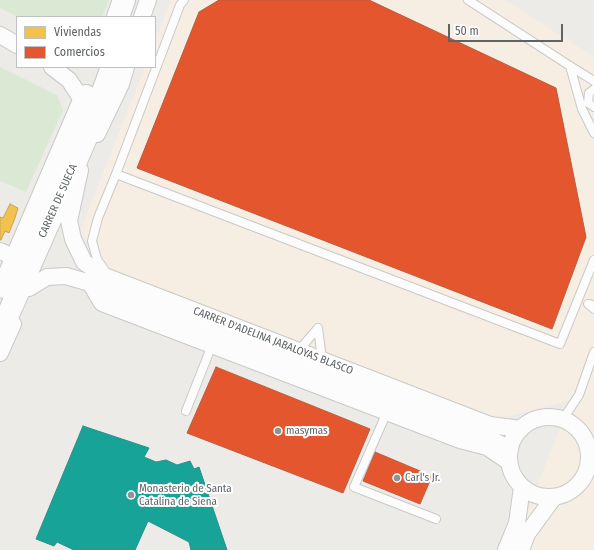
<!DOCTYPE html>
<style>
body{margin:0}
#map{position:relative;width:594px;height:550px;overflow:hidden;background:#edebe8;font-family:"Fira Sans Condensed",sans-serif}
canvas{display:block}
.legend{position:absolute;left:16px;top:16px;width:140px;height:52px;box-sizing:border-box;background:#fff;border:1px solid #bfc1c2;margin:0;padding:5px 7px;list-style:none;font-size:12px;color:#5e6366}
.legend li{display:flex;align-items:center;gap:8px;height:20px}
.legend b{width:20px;border:1px solid #bfc1c2}
.scale{position:absolute;left:448px;top:24px;width:115px;height:18px;box-sizing:border-box;border:2px solid #5e6366;border-top:0;padding-left:5px;font-size:12px;line-height:14px;white-space:nowrap;color:#5e6366;-webkit-text-stroke:3px #fff;paint-order:stroke}
</style>
<div id="map">
<canvas width="594" height="550"></canvas>
<ul class="legend">
<li><b style="height:11px;background:#f2c14e"></b>Viviendas</li>
<li><b style="height:11px;background:#e4572e"></b>Comercios</li>
</ul>
<div class="scale">50 m</div>
</div>
<script>
const g = document.querySelector('canvas').getContext('2d');
g.lineJoin = 'round';
function paint(path, color) { g.fillStyle = color; g.fill(path, 'evenodd'); }
const shape = rows => new Path2D(rows.map(r => 'M' + r).join(''));
function strokePath(path, color, width, dash) { g.strokeStyle = color; g.lineWidth = width; g.lineCap = dash ? 'butt' : 'round'; g.setLineDash(dash || []); g.stroke(path); }
function write(font, color, halo, rows, align = 'center') {
  g.font = font + ' "Fira Sans Condensed",sans-serif'; g.lineWidth = 4; g.setLineDash([]); g.textBaseline = 'middle'; g.strokeStyle = halo; g.fillStyle = color; for (const [text, x, y, turn = 0] of rows) {
    g.save(); g.translate(x, y); g.rotate((+turn || 0) * Math.PI / 180); g.textAlign = isNaN(turn) ? turn : align; if (halo) g.strokeText(text, 0, 0); g.fillText(text, 0, 0); g.restore();
  }
}
paint(shape([
 [171,0,505,0,594,57,594,550,512,550,571,400,493,420,111,271,80,232,145,67,155,67,155,42]
]), '#f6eee2');
paint(shape([
 [0,0,109,0,102,17,18,17,0,8],
 [0,67,57,95,63,110,26,192,0,181]
]), '#dae8d4');
const homes = shape([
 [10,204,18,208,15,218,9,233,5,231,1,240,0,240,0,217,3,218,10,204]
]);
paint(homes, '#f2c14e');
strokePath(homes, '#c6a555', 1);
const shops = shape([
 [219,0,369,0,556,88,586,237,552,329,137,168,199,12,219,0],
 [216,367,370,429,343,493,187,433,216,367],
 [375,452,432,476,420,504,363,481,375,452]
]);
paint(shops, '#e4572e');
strokePath(shops, '#bc5b3f', 1);
const public = shape([
 [83,426,149,448,144,457,156,462,166,460,177,465,190,461,194,469,199,467,227,550,191,550,189,542,148,521,135,550,74,550,57,542,54,546,36,539,83,426]
]);
paint(public, '#17a398');
strokePath(public, '#2c9089', 1);
const lane = shape([
 [468,0,570,66,594,81],
 [570,66,582,109,594,133],
 [594,89,589,93,588,103,594,107],
 [116,174,560,344,594,260],
 [106,272,97,259,92,241,98,218,116,174,180,5,184,0],
 [594,305,588,304,594,309],
 [318,328,322,359],
 [299,350,318,328],
 [186,411,212,345],
 [387,412,354,487,436,519],
 [563,419,579,395,594,352]
]);
const street = shape([
 [142,17,148,0],
 [0,35,17,45],
 [52,67,69,80,84,103],
 [97,134,121,84,126,67],
 [80,170,69,221,73,239,84,262,102,275,490,425,521,429],
 [0,251,16,258],
 [90,283,102,303,460,440,487,447,509,462],
 [29,288,47,277,66,276,90,283,488,438,510,449],
 [0,353,13,324],
 '509 457a40 40 0 1 1 80 0a40 40 0 1 1-80 0Z',
 [506,550,517,523,522,487],
 [521,550,527,534,554,497]
]);
const secondary = shape([
 [118,17,124,0],
 [4,287,86,96],
 [0,333,86,138,112,67]
]);
strokePath(lane, '#c9c9c8', 10);
strokePath(street, '#c9c9c8', 18);
strokePath(secondary, '#c7c8c7', 24);
strokePath(lane, '#fcfcfc', 8);
strokePath(street, '#fcfcfc', 16);
strokePath(secondary, '#fcfcfc', 22);
for (const [x, y, r, color] of [
 [278,431,4,"#909394"],
 [397,478,4,"#909394"],
 [131,495,4,"#909394"]
]) { const dot = new Path2D(); dot.arc(x, y, r, 0, 2 * Math.PI); g.fillStyle = color; g.fill(dot); strokePath(dot, '#fff', 1.5); }
write('11px', '#5e6366', '#fff', [
 ["CARRER DE SUECA",58,201,-66],
 ["CARRER D'ADELINA JABALOYAS BLASCO",273,341,21]
]);
write('11px', '#5e6366', '#fff', [
 ["masymas",286,431],
 ["Carl's Jr.",405,478],
 ["Monasterio de Santa",139,489],
 ["Catalina de Siena",139,502]
], 'left');
</script>
